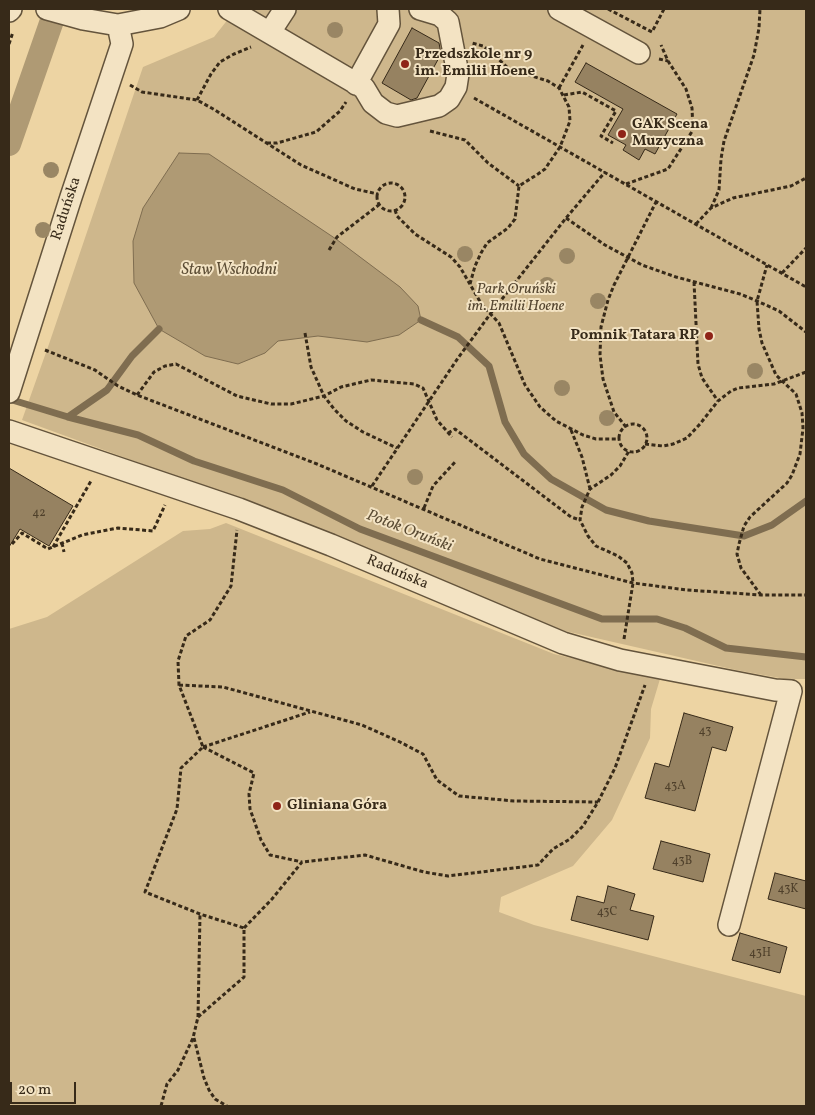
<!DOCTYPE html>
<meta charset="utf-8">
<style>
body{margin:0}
#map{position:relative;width:815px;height:1115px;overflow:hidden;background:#edd4a3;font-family:Vollkorn,serif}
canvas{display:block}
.frame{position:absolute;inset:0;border:10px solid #372a19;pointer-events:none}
.scale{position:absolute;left:10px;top:1082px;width:66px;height:22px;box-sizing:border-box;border:2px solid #372a19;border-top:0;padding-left:6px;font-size:15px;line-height:18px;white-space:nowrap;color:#372a19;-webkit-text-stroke:4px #f3e3c3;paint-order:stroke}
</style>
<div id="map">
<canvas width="815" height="1115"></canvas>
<div class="frame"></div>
<div class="scale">20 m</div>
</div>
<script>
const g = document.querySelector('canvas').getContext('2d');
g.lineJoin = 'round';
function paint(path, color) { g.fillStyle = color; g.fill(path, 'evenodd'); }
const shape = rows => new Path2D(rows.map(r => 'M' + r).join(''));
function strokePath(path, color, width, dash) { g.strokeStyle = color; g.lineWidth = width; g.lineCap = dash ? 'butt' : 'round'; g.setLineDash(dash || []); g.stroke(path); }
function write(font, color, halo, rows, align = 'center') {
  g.font = font + ' Vollkorn,serif'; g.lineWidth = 4; g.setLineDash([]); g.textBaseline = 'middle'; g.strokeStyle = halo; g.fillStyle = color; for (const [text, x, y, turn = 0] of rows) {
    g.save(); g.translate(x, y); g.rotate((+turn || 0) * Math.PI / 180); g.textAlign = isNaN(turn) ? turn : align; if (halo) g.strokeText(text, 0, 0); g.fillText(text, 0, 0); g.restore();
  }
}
paint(shape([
 [236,9,806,9,806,679,785,679,736,670,565,631,235,498,22,420,49,344,143,67,214,37],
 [226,523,554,654,660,679,651,709,650,738,612,820,573,866,501,897,499,912,534,925,806,996,806,1106,9,1106,9,629,47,617,183,531,210,529]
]), '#ceb78c');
const water = shape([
 [179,153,209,154,336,239,400,287,418,306,421,320,399,335,367,342,318,336,278,341,265,353,238,364,205,356,159,329,134,283,133,241,143,208,179,153]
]);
paint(water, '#af9a74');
strokePath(water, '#7f6d50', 1);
strokePath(shape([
 [421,320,458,337,489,366,505,422,524,454,551,479,606,510,649,521,744,536,772,525,806,501],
 [9,399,68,417,138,435,194,461,283,490,360,529,602,619,657,619,685,628,726,648,806,657],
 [68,417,107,390,132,356,159,329]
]), '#7f6d50', 7);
strokePath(shape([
 [9,144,56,9]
]), '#af9a74', 24);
const building = shape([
 [412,28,439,43,441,54,417,98,411,100,382,83,412,28],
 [586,63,677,114,655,154,645,149,639,160,623,150,626,145,608,135,623,109,575,82,586,63],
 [9,468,73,506,49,546,20,529,9,547,9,468],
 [684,713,733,727,726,751,712,747,695,811,645,798,655,763,669,767,684,713],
 [661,841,710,854,703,882,653,869,661,841],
 [775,873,806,881,806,909,768,899,775,873],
 [608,886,635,894,630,910,654,916,648,940,571,920,577,896,604,903,608,886],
 [740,933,787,947,780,973,732,960,740,933]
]);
paint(building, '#968261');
strokePath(building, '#372a19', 1);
const minor = shape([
 [47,9,83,19,118,25,160,17,179,9],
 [229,9,364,88,373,103,386,113,397,116,439,106,449,99,456,87,458,74,448,22,440,15,420,9],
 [559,9,639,53],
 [9,11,11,9],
 [270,32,285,9],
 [356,84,389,24,388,9],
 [9,392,71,197,122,44,118,25],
 [9,431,239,509,331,545,563,643,620,660,775,690,791,691,729,925]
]);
strokePath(minor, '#64543c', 24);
strokePath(shape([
 [608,9,652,32,664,9],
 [9,44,13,32],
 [659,59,668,61],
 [130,85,142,92,197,100,215,110,301,165,355,189,378,194],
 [559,88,583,45],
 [564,95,582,92,616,111,601,136,613,143],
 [474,98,806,287],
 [197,100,211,74,220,62,234,54,251,47],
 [430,131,465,140,488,163,519,186],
 [267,143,277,143,316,132,340,111,346,102],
 '377 197a14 14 0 1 1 28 0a14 14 0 1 1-28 0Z',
 [626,184,668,169,693,130,692,108,686,89,668,61,661,45],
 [711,208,719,190,721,159,724,141,754,55,759,28,760,9],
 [395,210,397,216,415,234,451,257,460,267,482,305,499,323,525,385,540,407,556,421,583,435,596,439,619,439],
 [566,218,605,245,642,265,676,277,740,294,757,301,779,311,806,332],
 [696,224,711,208,733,198,791,186,806,178],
 [329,250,337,237,380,204],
 [782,273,806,248],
 [694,282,698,364,702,378,718,401],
 [470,284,475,266,481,253,487,243,508,228,515,219,519,186,538,174,545,169,560,147,570,121,569,107,559,88,548,81,509,69,491,52,483,46,472,43],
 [305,333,311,367,324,396,334,409,346,421,363,432,397,448],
 [45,350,95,370,118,386,137,395,317,464,540,559,633,583,687,590,761,595,806,595],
 [137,395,154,372,165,366,176,364,237,396,271,404,291,404,324,396,341,387,371,380,414,384,423,388,437,420,452,437],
 '619 438a14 14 0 1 1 28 0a14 14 0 1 1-28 0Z',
 [626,427,614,412,603,379,600,355,601,327,608,300,614,285,656,202],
 [571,430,582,457,590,489],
 [448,433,455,429,571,517,580,520],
 [645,444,663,446,673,444,687,438,700,424,718,401,731,391,738,388,774,384,806,372],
 [372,486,458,358,491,313,566,218,605,172],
 [424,508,433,486,456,461],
 [62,543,64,552],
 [12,544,22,533,48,549,82,535,118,528,153,531,165,505],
 [53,547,91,481],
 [761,595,741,568,737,554,739,544,744,526,750,517,787,483,792,475,800,454,803,428,802,413,796,394,776,375,762,343,759,329,757,301,767,265],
 [624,639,633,583,632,573,627,563,618,556,596,546,588,536,580,520,582,507,590,489,611,475,620,466,629,451],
 [179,685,223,687,362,725,400,742,423,754,437,780,459,796,514,801,598,802],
 [203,747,254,773,249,794,250,809,261,840,270,855,302,862],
 [203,747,310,712],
 [244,928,272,899,302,862,365,855,424,872,448,876,538,865,553,849,570,839,583,826,598,802,615,768,645,685],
 [198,1017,200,914],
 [194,1038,204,1078,209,1090,215,1099,227,1106],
 [161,1106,167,1084,178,1070,193,1038,198,1017,244,977,244,928,200,914,145,892,177,809,181,768,203,747,179,685,178,661,186,636,210,620,231,586,237,530]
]), '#372a19', 3, [4, 2.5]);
strokePath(minor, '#f3e3c3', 21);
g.fillStyle = '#998664';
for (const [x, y] of [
 [335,30],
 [51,170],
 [43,230],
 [465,254],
 [567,256],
 [547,285],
 [598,301],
 [755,371],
 [562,388],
 [607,418],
 [415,477]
]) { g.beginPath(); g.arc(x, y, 8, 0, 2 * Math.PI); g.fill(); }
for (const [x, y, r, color] of [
 [405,64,5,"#8f2418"],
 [622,134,5,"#8f2418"],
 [709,336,5,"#8f2418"],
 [277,806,5,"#8f2418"]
]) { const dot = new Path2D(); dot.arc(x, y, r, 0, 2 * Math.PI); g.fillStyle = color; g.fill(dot); strokePath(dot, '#f3e3c3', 2); }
write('12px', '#4f402b', null, [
 ["42",39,514],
 ["43",705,732],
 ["43A",675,787],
 ["43B",682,862],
 ["43K",788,890],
 ["43C",607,913],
 ["43H",760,954]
]);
write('bold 15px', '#372a19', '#f3e3c3', [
 ["Przedszkole nr 9",415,55],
 ["im. Emilii Hoene",415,72],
 ["GAK Scena",632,125],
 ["Muzyczna",632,142],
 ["Pomnik Tatara RP",699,336,"right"],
 ["Gliniana Góra",287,806]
], 'left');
write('15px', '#372a19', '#f3e3c3', [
 ["Raduńska",67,209,-72],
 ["Raduńska",397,573,23]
]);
write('italic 15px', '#554630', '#f3e3c3', [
 ["Park Oruński",516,290],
 ["im. Emilii Hoene",516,307]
]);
write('italic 16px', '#5b4c34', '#f3e3c3', [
 ["Staw Wschodni",229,271],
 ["Potok Oruński",409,532,21]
]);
</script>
